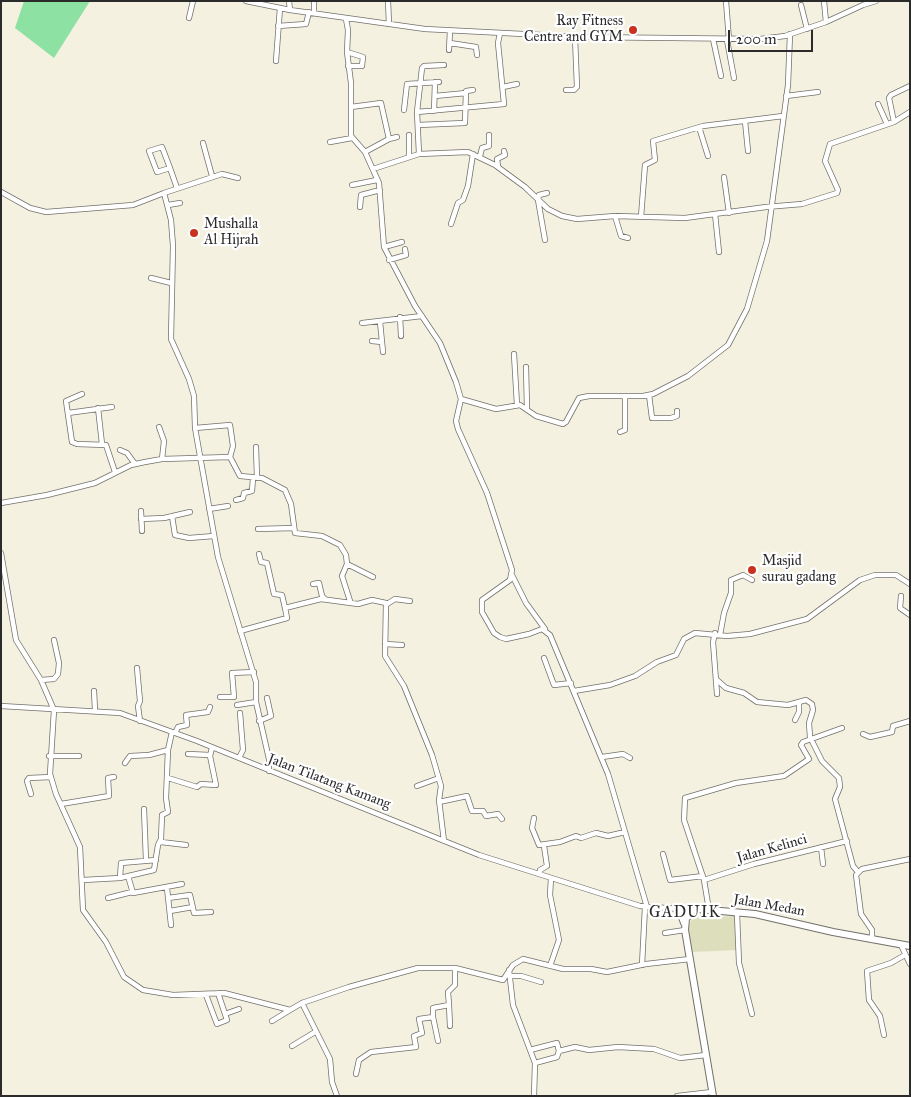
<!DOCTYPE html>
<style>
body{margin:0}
#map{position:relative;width:911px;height:1097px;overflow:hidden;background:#f5f1e1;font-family:"IM FELL Great Primer",serif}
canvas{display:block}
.frame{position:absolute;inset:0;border:2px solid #2b2b2b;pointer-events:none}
.scale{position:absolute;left:728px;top:30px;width:85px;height:22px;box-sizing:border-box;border:2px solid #2b2b2b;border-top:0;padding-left:6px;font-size:15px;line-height:18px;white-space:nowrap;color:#2b2b2b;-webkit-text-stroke:4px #fff;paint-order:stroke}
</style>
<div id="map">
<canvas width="911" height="1097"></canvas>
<div class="frame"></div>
<div class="scale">200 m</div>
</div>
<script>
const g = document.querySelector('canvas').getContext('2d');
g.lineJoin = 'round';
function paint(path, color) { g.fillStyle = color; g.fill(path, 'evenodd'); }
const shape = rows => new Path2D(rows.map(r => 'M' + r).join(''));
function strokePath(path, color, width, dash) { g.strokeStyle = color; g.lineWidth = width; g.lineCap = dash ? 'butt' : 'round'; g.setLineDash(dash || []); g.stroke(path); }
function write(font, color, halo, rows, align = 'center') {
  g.font = font + ' "IM FELL Great Primer",serif'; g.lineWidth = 4.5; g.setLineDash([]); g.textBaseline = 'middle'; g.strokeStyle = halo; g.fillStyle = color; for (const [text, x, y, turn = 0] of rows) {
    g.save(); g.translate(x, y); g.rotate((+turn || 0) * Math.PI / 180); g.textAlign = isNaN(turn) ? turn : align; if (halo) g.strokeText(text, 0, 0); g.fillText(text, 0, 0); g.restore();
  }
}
paint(shape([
 [736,916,737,950,692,952,687,928,693,918]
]), '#dddebc');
paint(shape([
 [24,1,90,1,54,58,15,28]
]), '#8de1a2');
const minor = shape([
 [246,1,290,10,425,29,582,37,760,39,785,36,826,22],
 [289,1,290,10],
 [388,1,389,24],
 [726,1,729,40],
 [824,1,826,22,863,5,876,1],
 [801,5,807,29],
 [314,13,314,1],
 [189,18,193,1],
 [346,19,348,30,347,52,351,83,351,136,365,152,379,183,384,247,415,306,440,343,456,382,461,399,456,421,458,429,487,493,512,570,510,580,482,600,482,612,494,633,500,637,506,639,529,634,542,629,550,635,608,774,647,907],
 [278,26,306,24,309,12],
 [713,39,721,76],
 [727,40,734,78],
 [450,43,476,47,477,55],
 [449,50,450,31],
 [347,52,363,57,362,66,348,66],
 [276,61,280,8],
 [503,87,517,84],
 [566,90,574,90,577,87,575,37],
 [435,96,466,93],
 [786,96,818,92],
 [878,104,887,124],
 [351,107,381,103,389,139],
 [404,110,407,84,439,82],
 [434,111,435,82],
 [417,112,504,104,498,43,500,33],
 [745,121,748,151],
 [894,122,889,98,891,95,910,86],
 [418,125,465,123,466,91,473,90],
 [699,127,708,156],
 [330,142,352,138],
 [203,143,212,176],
 [365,152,389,139,397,137],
 [419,154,417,112,422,68,424,66,444,65],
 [480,156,482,148,489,146,489,135],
 [409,157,409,135],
 [498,166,497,159,505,155,504,151],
 [170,168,162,147,149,151,157,172,170,168,177,188],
 [373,169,419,154,468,152,495,165,525,187,548,209,562,216,577,219,615,216,685,218,766,207,802,204,837,193,838,190,825,161,830,144,894,122,910,112],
 [724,177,729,213],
 [352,185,377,180],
 [1,192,30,208,46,212,133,205,164,193,171,220,173,246,171,339,189,379,194,396,195,428,218,557,256,682,256,702,269,759,269,771],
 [164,193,222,174,238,178],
 [168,205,180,203],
 [360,207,361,195,380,190],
 [715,214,719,252],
 [615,216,621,236,628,238],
 [641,217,645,165,655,160,653,141,703,126,783,116],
 [451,224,458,203,463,200,468,186,473,154],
 [545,240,538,200,539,195,547,193],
 [384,247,402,242],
 [389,260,406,255,405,249],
 [151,278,171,283],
 [400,317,401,336],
 [380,322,383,352],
 [362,323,422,316],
 [372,341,382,342],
 [514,354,517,405],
 [526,367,527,408],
 [82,394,66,401,72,442,77,444,106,445,115,472],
 [649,395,652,418,671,418,677,416,677,411],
 [461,399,496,409,520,405,536,416,563,424,566,422,579,398,589,396,643,396,653,394,688,376,728,345,747,309,767,241,788,85,790,34],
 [98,408,102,444],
 [68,413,112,407],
 [159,427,164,441,162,459],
 [195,428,230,425,233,446,230,457],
 [620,432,625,430,625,396],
 [256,447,257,478],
 [120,450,127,453,135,464],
 [236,500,243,498,244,493,252,491,253,478],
 [1,503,47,495,95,483,131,465,145,462,162,459,230,457,240,476,262,478,285,490,291,504,295,533,322,536,340,545,346,555,347,564,342,576,350,601],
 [209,509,228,506],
 [141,511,142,531],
 [172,516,175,535,189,538,214,536],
 [141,519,164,518,190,512],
 [258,529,294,528],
 [1,553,16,640,41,680,54,710,50,774,56,794,80,847,83,910,106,942,124,977,143,990,173,995,224,993,290,1010,302,1003,349,987,418,968,455,968,503,980,513,965,523,959,563,969,591,969,607,972,646,964,690,959],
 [259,554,261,562,267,563,274,594,282,595,285,608],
 [347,564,373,577],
 [512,575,526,603,545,629],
 [313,584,319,583,322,596,325,599],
 [901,596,900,608,910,615],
 [387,604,395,599,410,601],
 [240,631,287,618,285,608,321,599,358,604,372,600,386,603,385,656,404,686,432,755,441,786,439,800,444,841],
 [715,633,713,642,717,694],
 [720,635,724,613,731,593,731,580,743,575,752,580],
 [385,644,402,645],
 [544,658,554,685,571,683],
 [137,668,140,701,138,706,140,721],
 [41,680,54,679,58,674,59,663,54,640],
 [717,680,726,688,744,693,757,702,788,705,806,700,812,704,813,710,809,723,810,737,822,761,839,778,840,787,835,799,853,866,858,872],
 [94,691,95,710],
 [574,691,610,685,635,676,657,662,676,655,684,639,695,633,727,636,750,634,807,619,860,580,875,575,896,575,910,584],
 [220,697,234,697,232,673,254,672],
 [237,705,256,702],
 [1,706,120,713,197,741,479,855,640,906,693,910],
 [795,720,799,712,799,702],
 [259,721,271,716,267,698],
 [175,733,178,727,187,725,186,715,208,712,210,707],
 [863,734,870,737,892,732,893,726,910,721],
 [188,754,210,755],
 [49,756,79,756],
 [602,757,623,754,630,758],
 [239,758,243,750,240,713],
 [125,763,130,756,149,755,168,750],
 [168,778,197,787,201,784,216,785,210,756,212,748],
 [417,786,439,778],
 [31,794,27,781,29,778,51,777],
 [439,802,467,796,472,811,483,811,486,816,498,814,502,819],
 [61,804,109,796,108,778,114,777],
 [144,809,146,860],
 [534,818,532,828,539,845,560,842,576,836,581,838,596,833,608,836,625,832],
 [161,842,186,845],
 [821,847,823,864],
 [663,854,670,880,703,876],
 [540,874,540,870,547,866,544,846],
 [128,876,133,893,182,884],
 [120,878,121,863,156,860],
 [83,880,120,878,154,870,158,845,161,839,162,815,168,812,166,798,168,750,172,732],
 [704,880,754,864,847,841],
 [167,888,171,925],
 [108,898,132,892],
 [168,898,190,895,194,913,211,912],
 [709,910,704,880,684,820,685,798,736,783,784,776,809,759,801,745,803,742,842,728],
 [170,911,193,907],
 [737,914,739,963,752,1014],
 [665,933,685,930],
 [872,940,872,930,861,914,856,875,862,869,910,859],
 [901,945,910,964],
 [642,965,645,907],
 [550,966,559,940,550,895,551,878],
 [509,970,513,1005,535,1063,534,1096],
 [510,976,521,976,541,982],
 [206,995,217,1024,227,1020,218,993],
 [302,1003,330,1059,332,1082,337,1096],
 [449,1005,450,1026],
 [225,1014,239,1009],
 [433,1017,438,1041],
 [272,1021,290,1010],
 [884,1035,880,1016,869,1000,867,971,891,963,905,955],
 [292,1046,315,1032],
 [530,1050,557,1043,559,1051],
 [535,1063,557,1057,559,1051,575,1047,589,1050,618,1047,654,1049,680,1058,706,1055],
 [356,1074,359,1060,371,1052,416,1047,414,1036,422,1033,419,1019,433,1017,433,1008,449,1005,448,992,455,985,455,968],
 [677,1096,712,1092]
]);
const highway = shape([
 [679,909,684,923],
 [713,1096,685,930,686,919,692,911,698,909,755,914,833,932,910,946]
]);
strokePath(minor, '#72706b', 6);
strokePath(highway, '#72706b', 8);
strokePath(minor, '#fff', 4.5);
strokePath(highway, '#fff', 6);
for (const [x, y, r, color] of [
 [633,30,5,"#c8321e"],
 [194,233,5,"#c8321e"],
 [752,570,5,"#c8321e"]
]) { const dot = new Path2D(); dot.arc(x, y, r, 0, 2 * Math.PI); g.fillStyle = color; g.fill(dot); strokePath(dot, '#fff', 2); }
write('14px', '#2b2b2b', '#fff', [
 ["Ray Fitness",623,22,"right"],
 ["Centre and GYM",623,38,"right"],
 ["Mushalla",204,225],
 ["Al Hijrah",204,241],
 ["Masjid",762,562],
 ["surau gadang",762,578]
], 'left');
write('14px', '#2b2b2b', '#fff', [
 ["Jalan Tilatang Kamang",329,782,21],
 ["Jalan Kelinci",772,849,-16],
 ["Jalan Medan",769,906,10]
]);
g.letterSpacing = '1px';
write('16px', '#2b2b2b', '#fff', [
 ["GADUIK",685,913]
]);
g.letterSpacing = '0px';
</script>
